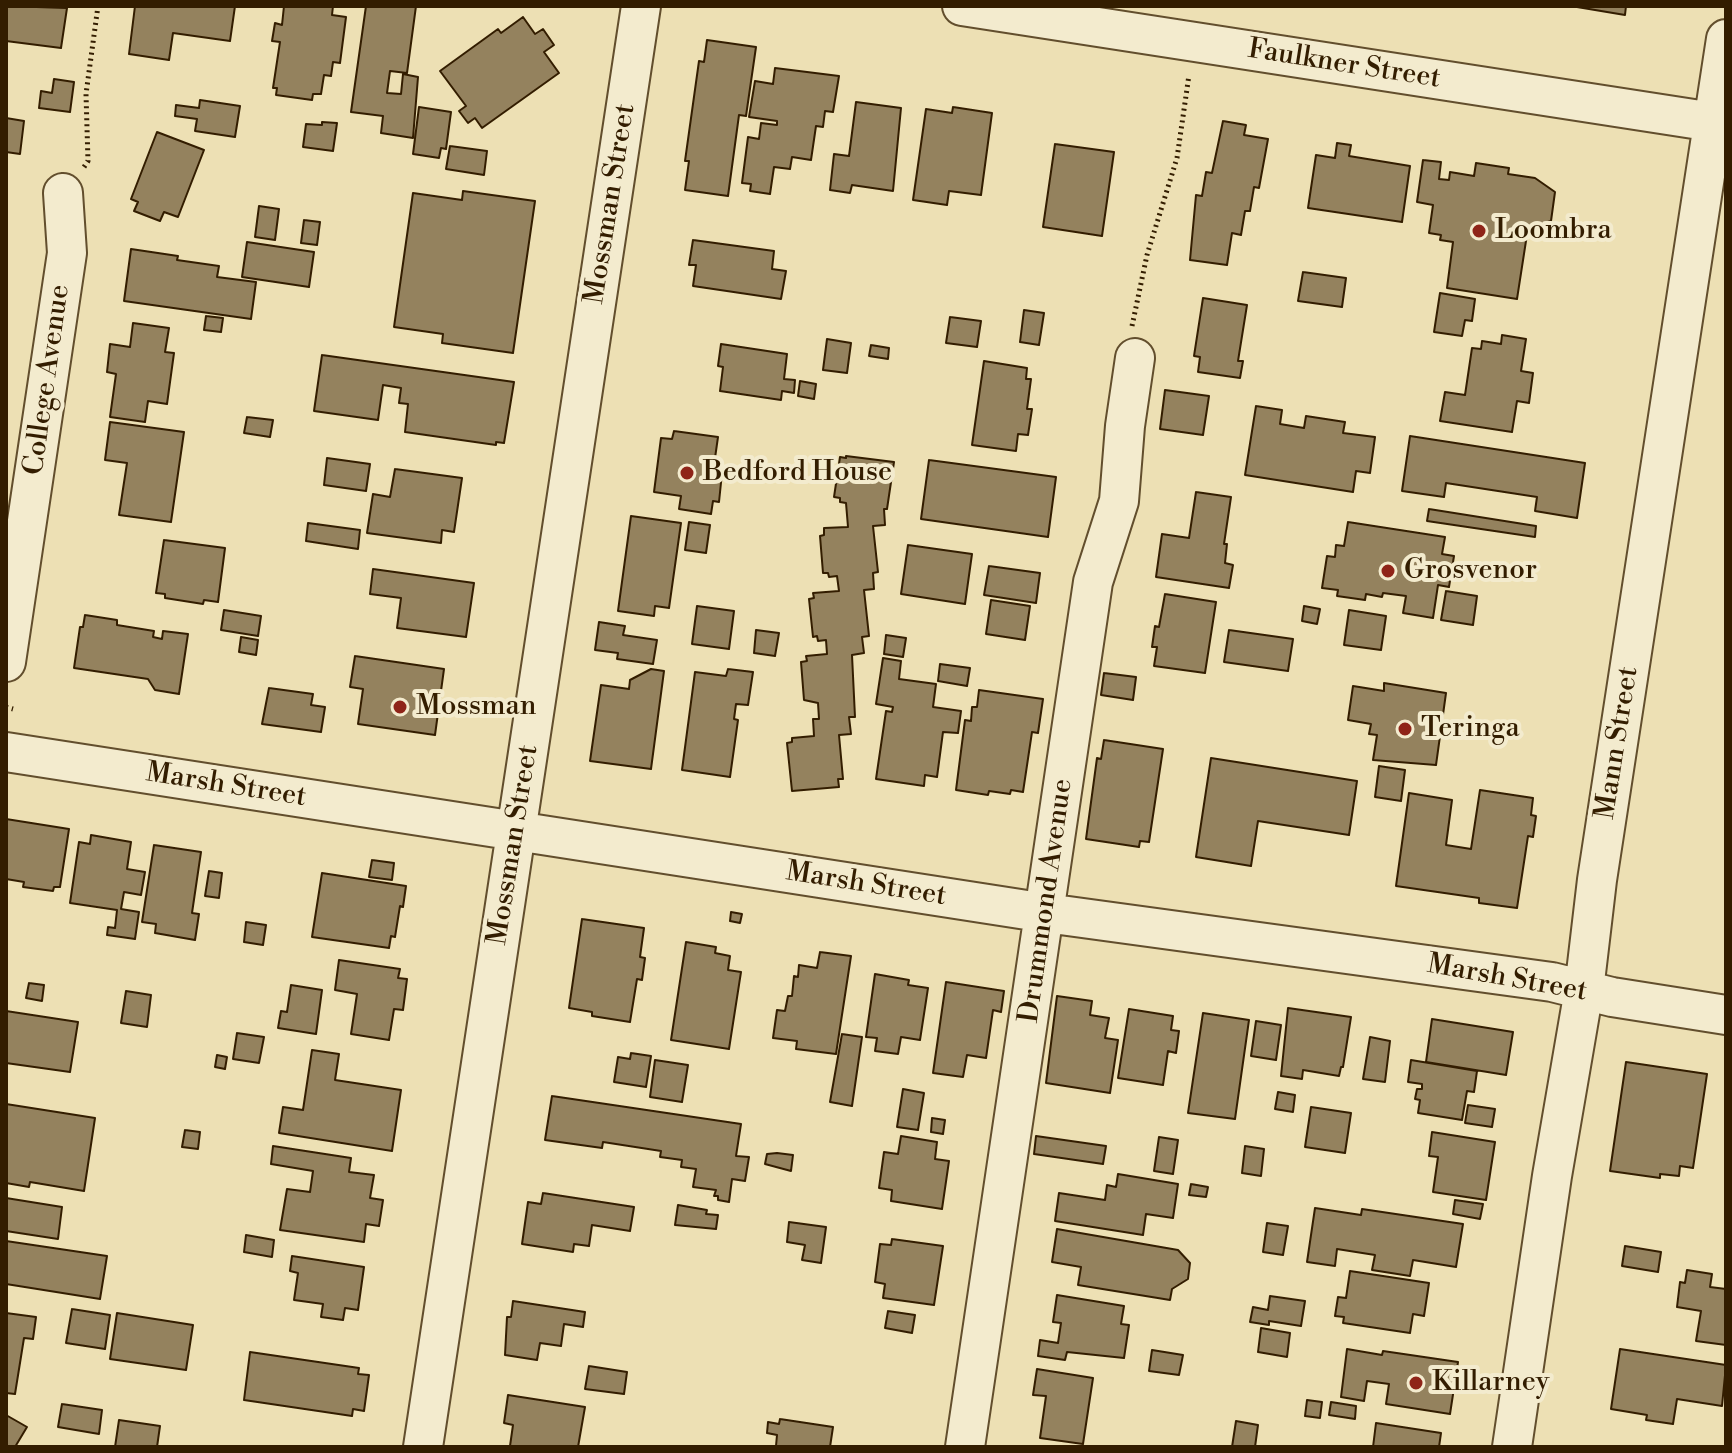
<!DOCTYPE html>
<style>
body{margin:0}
#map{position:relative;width:1732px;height:1453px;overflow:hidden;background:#ede0b4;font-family:"Libre Bodoni",serif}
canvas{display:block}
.frame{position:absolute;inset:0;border:8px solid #331d00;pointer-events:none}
</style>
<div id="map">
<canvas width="1732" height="1453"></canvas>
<div class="frame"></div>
</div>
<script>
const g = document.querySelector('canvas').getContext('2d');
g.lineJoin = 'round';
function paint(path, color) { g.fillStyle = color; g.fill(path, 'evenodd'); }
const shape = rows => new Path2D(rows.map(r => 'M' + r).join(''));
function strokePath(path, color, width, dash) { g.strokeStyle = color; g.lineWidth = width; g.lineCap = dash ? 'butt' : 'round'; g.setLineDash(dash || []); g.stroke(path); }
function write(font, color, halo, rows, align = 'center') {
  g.font = font + ' "Libre Bodoni",serif'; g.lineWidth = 8; g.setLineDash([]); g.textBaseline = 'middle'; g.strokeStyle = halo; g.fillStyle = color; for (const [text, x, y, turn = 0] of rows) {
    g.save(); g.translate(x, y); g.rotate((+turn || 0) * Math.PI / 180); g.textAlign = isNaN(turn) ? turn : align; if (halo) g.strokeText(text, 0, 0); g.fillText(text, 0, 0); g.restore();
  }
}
const building = shape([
 [6,6,67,8,61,48,6,41,6,6],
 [135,6,235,6,230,41,173,33,169,60,129,54,135,6],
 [284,6,333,6,332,15,346,17,340,63,333,62,331,76,324,75,321,94,313,94,312,100,276,95,277,88,273,88,280,42,272,41,275,23,282,25,284,6],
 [366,6,416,6,407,73,390,71,387,93,401,94,403,74,418,77,413,138,381,133,383,116,351,112,366,6],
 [1571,6,1626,6,1625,15,1571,6],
 [523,17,535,34,543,29,554,45,544,52,559,73,482,128,475,118,468,123,459,111,466,106,440,71,498,29,501,33,523,17],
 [707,40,756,47,746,116,739,115,728,196,685,190,689,161,685,161,699,61,704,62,707,40],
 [775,68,839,76,833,112,825,111,823,127,816,126,811,160,792,157,790,169,774,167,770,194,750,191,751,184,742,183,748,137,759,139,761,123,777,125,777,121,749,117,755,81,773,84,775,68],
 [54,79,74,82,70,112,39,108,41,91,52,93,54,79],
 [200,100,240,106,235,137,195,131,197,119,175,116,176,105,199,108,200,100],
 [856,102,901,108,893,191,852,185,850,193,830,190,834,154,849,156,856,102],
 [419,107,451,112,446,149,441,148,439,158,413,154,419,107],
 [953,107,992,113,981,195,949,191,947,205,913,200,926,109,952,113,953,107],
 [6,118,24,121,20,154,6,152,6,118],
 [1223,121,1246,125,1244,135,1268,139,1259,188,1254,187,1250,211,1245,211,1241,235,1232,233,1227,265,1190,260,1196,195,1202,196,1206,172,1212,173,1223,121],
 [322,122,337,123,333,151,303,147,306,124,322,125,322,122],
 [157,132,204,150,178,217,164,212,160,221,134,211,138,202,131,199,157,132],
 [1337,143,1351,145,1349,156,1410,166,1402,222,1308,208,1316,155,1335,158,1337,143],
 [1055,144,1114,152,1102,236,1043,227,1055,144],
 [450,146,487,151,484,175,446,169,450,146],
 [1423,160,1441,162,1439,179,1449,180,1450,172,1474,176,1476,163,1509,168,1508,174,1535,178,1555,192,1551,221,1528,228,1517,299,1447,288,1453,242,1440,240,1441,235,1429,233,1433,205,1417,202,1423,160],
 [463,191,535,201,513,353,442,343,443,334,394,327,413,193,462,200,463,191],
 [259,206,279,209,275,240,255,237,259,206],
 [304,220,320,222,317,245,301,243,304,220],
 [693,240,774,251,772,269,786,271,781,299,693,286,696,265,689,265,693,240],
 [247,242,314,252,309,287,242,277,247,242],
 [131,249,178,256,177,260,219,266,217,277,256,282,251,319,124,301,131,249],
 [1303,272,1346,278,1342,307,1298,301,1303,272],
 [1440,293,1475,299,1472,321,1465,320,1462,336,1434,332,1440,293],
 [1203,298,1247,305,1238,361,1243,361,1240,378,1198,372,1200,357,1194,356,1203,298],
 [1024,310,1044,313,1039,345,1020,342,1024,310],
 [206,316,223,318,221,332,204,330,206,316],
 [950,317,981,321,977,347,946,343,950,317],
 [133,323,169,328,165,352,174,353,167,404,148,401,145,422,110,417,116,374,107,372,110,344,130,347,133,323],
 [1502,335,1526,339,1521,371,1533,373,1529,403,1517,401,1512,432,1440,421,1445,392,1465,395,1472,348,1481,349,1482,341,1501,344,1502,335],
 [827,339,851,343,847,373,823,370,827,339],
 [721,344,787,354,784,379,795,380,794,393,782,391,781,400,720,391,723,367,718,366,721,344],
 [871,345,889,348,888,359,869,356,871,345],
 [322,355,514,382,504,443,496,442,496,445,405,432,408,404,399,403,401,388,383,385,378,420,314,411,322,355],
 [984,361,1027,368,1026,379,1031,379,1027,409,1032,409,1028,435,1018,434,1016,451,972,445,984,361],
 [800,381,816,384,814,399,798,396,800,381],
 [1165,390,1209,396,1203,435,1160,429,1165,390],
 [1256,406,1282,410,1280,424,1304,428,1306,416,1345,422,1343,433,1375,437,1370,473,1356,471,1353,492,1245,475,1256,406],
 [247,417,273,420,270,437,244,433,247,417],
 [110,422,184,432,171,522,119,515,127,463,105,460,110,422],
 [674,431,718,437,713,472,722,473,719,502,713,501,711,514,679,509,681,496,654,492,661,438,672,439,674,431],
 [1410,436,1585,463,1577,518,1535,511,1537,497,1446,483,1444,497,1402,491,1410,436],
 [846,456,894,462,887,509,884,509,885,525,873,526,878,572,873,573,874,589,864,590,869,636,862,637,864,653,852,655,855,717,849,717,851,734,839,735,843,779,838,779,839,787,792,791,787,743,792,742,792,738,814,736,813,719,819,719,818,703,804,700,801,662,807,661,806,656,827,654,826,640,818,641,817,636,813,637,809,599,814,598,813,593,839,591,837,576,829,577,828,573,823,573,820,536,824,535,824,528,848,527,846,503,840,502,840,498,834,497,840,457,846,458,846,456],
 [327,458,370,464,366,491,324,485,327,458],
 [929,460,1056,477,1048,537,921,519,929,460],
 [395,469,462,478,454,532,442,530,441,543,367,533,373,494,390,497,395,469],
 [1196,492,1231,497,1224,544,1227,544,1225,563,1233,565,1229,588,1156,577,1162,534,1189,538,1196,492],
 [1429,509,1536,526,1535,537,1427,521,1429,509],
 [631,516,681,523,669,608,655,606,654,616,618,611,631,516],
 [689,522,710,525,706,553,685,550,689,522],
 [1348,522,1445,537,1442,554,1454,556,1449,587,1438,585,1433,618,1403,613,1406,596,1383,593,1382,597,1366,594,1365,600,1337,596,1338,590,1322,588,1327,556,1335,557,1336,545,1344,546,1348,522],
 [308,523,360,530,358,549,306,541,308,523],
 [164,540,225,548,218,602,204,600,203,604,165,598,165,594,156,593,164,540],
 [908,545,972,554,965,604,901,594,908,545],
 [989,566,1040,573,1036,603,984,595,989,566],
 [373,569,474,583,466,637,397,628,401,598,370,594,373,569],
 [1446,591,1477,596,1473,625,1441,620,1446,591],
 [1165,594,1216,602,1205,673,1154,666,1157,647,1152,647,1155,626,1159,627,1165,594],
 [991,600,1030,606,1025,640,986,634,991,600],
 [697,606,734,611,729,649,692,644,697,606],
 [1304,606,1320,609,1317,624,1302,621,1304,606],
 [224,610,261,616,258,636,221,630,224,610],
 [1349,610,1386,616,1381,650,1344,645,1349,610],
 [85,615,117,620,117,625,154,631,153,637,162,639,163,631,188,634,179,694,155,690,148,679,74,668,80,627,83,627,85,615],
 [599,622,625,626,623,635,657,640,653,664,617,659,618,653,595,650,599,622],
 [756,630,779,633,775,656,754,653,756,630],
 [1229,630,1293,639,1288,671,1224,662,1229,630],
 [886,635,906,638,903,657,884,654,886,635],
 [241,637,258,640,256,655,239,652,241,637],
 [355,656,444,669,435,735,358,724,363,689,350,687,355,656],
 [883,658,901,661,899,679,936,684,933,707,961,711,958,733,943,732,937,777,925,775,924,786,876,779,886,711,892,712,893,707,876,704,883,658],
 [940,664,970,668,967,686,938,681,940,664],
 [651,669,664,671,651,769,590,761,601,685,629,689,630,680,651,669],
 [728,669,753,672,748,705,736,704,734,719,738,720,730,777,682,770,695,672,726,676,728,669],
 [1104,673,1136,677,1133,700,1101,695,1104,673],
 [1384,683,1446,693,1436,765,1373,760,1377,735,1369,734,1371,724,1348,720,1353,686,1384,691,1384,683],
 [269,688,313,694,311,705,325,707,321,732,262,724,269,688],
 [979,690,1043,699,1038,733,1032,732,1023,792,1011,790,1010,794,989,791,988,795,956,790,965,720,971,721,972,707,977,707,979,690],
 [1104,740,1163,749,1149,842,1140,841,1139,847,1086,839,1097,758,1101,759,1104,740],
 [1211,758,1357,781,1349,835,1258,821,1251,866,1196,857,1211,758],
 [1379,766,1405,770,1401,801,1375,797,1379,766],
 [1480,790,1533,798,1531,815,1536,816,1533,837,1528,836,1517,908,1479,903,1479,898,1396,886,1409,793,1452,800,1446,845,1471,849,1480,790],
 [6,819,69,829,60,887,54,887,53,891,23,887,24,882,6,879,6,819],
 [91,835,131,842,127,869,145,872,141,895,124,892,121,909,139,912,135,939,107,935,108,927,115,928,117,910,70,903,79,842,90,844,91,835],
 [154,845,201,852,192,913,199,914,195,940,155,933,156,924,142,922,154,845],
 [372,860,394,863,392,880,369,877,372,860],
 [209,871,222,873,219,898,205,896,209,871],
 [322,873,406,886,403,907,400,906,395,937,391,936,389,948,312,937,322,873],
 [731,912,742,914,740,923,730,921,731,912],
 [582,919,644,928,640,957,645,958,642,980,637,979,630,1022,592,1016,592,1012,569,1008,582,919],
 [246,922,266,925,263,945,244,942,246,922],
 [686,942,716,947,715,953,730,956,728,970,741,972,729,1049,671,1040,686,942],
 [820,952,851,956,836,1054,796,1049,797,1041,773,1038,777,1010,785,1011,788,996,792,996,794,976,798,977,799,965,817,968,820,952],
 [339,960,400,969,398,978,407,979,403,1010,394,1009,389,1040,351,1034,357,994,335,990,339,960],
 [875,974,909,980,908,985,928,988,920,1040,901,1037,898,1054,875,1051,877,1038,866,1037,875,974],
 [946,982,1004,991,1001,1012,993,1010,986,1058,967,1055,963,1077,933,1073,946,982],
 [29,983,44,985,42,1001,26,998,29,983],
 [291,985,322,990,316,1034,278,1028,281,1011,287,1012,291,985],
 [126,991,151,995,147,1027,121,1023,126,991],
 [1057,996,1092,1001,1090,1015,1109,1018,1105,1038,1118,1040,1110,1093,1046,1083,1057,996],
 [1288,1008,1351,1017,1343,1067,1341,1067,1339,1076,1303,1070,1302,1079,1281,1076,1288,1008],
 [1129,1009,1173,1016,1171,1030,1179,1031,1176,1053,1168,1051,1163,1085,1118,1078,1129,1009],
 [6,1011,78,1022,70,1072,6,1063,6,1011],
 [1203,1013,1249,1020,1235,1119,1188,1113,1203,1013],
 [1432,1019,1513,1032,1506,1075,1426,1062,1432,1019],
 [1256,1021,1281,1025,1276,1060,1251,1056,1256,1021],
 [237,1033,264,1037,259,1063,233,1059,237,1033],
 [842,1034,862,1037,852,1106,830,1102,842,1034],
 [1370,1037,1390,1041,1385,1082,1363,1079,1370,1037],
 [312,1050,339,1054,335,1080,401,1090,392,1151,279,1133,283,1107,303,1110,312,1050],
 [631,1053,651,1056,646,1087,614,1082,618,1057,630,1059,631,1053],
 [217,1055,227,1057,225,1069,215,1067,217,1055],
 [655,1060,688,1065,682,1102,650,1097,655,1060],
 [1411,1060,1477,1071,1474,1092,1467,1091,1462,1120,1418,1113,1420,1100,1415,1099,1417,1089,1422,1089,1422,1084,1408,1082,1411,1060],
 [1626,1062,1707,1074,1693,1168,1680,1166,1679,1176,1660,1174,1660,1178,1610,1171,1626,1062],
 [903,1089,924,1093,918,1130,897,1127,903,1089],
 [1278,1092,1295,1095,1293,1112,1275,1109,1278,1092],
 [552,1096,741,1124,736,1156,749,1157,745,1181,732,1179,729,1202,718,1200,718,1196,714,1196,716,1190,693,1187,696,1169,681,1167,682,1160,660,1157,661,1151,603,1142,602,1148,545,1140,552,1096],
 [6,1104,95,1118,84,1191,30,1182,29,1187,6,1183,6,1104],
 [1468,1105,1495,1109,1492,1127,1465,1123,1468,1105],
 [1311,1107,1351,1113,1345,1153,1305,1147,1311,1107],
 [932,1118,945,1120,943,1134,931,1132,932,1118],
 [185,1130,200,1132,198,1149,182,1147,185,1130],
 [1432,1132,1495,1142,1486,1200,1433,1192,1438,1157,1429,1156,1432,1132],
 [901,1136,937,1142,935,1159,949,1161,942,1209,891,1201,892,1190,879,1188,884,1152,898,1154,901,1136],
 [1036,1136,1106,1146,1103,1164,1034,1154,1036,1136],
 [1159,1137,1178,1140,1173,1174,1154,1171,1159,1137],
 [273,1146,351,1158,349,1172,374,1175,370,1198,383,1200,379,1226,366,1224,364,1242,280,1230,287,1189,310,1192,313,1171,271,1164,273,1146],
 [1245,1146,1264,1149,1261,1176,1242,1173,1245,1146],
 [777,1153,793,1155,791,1171,765,1164,767,1154,777,1153],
 [1118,1174,1178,1184,1173,1218,1146,1214,1143,1235,1055,1221,1059,1193,1105,1200,1107,1185,1116,1187,1118,1174],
 [1191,1184,1208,1187,1206,1197,1189,1195,1191,1184],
 [543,1193,634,1207,630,1231,592,1225,589,1246,574,1244,573,1252,522,1244,528,1202,541,1204,543,1193],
 [6,1198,62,1207,58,1239,6,1231,6,1198],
 [1455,1200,1483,1204,1480,1219,1453,1214,1455,1200],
 [678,1205,707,1210,706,1214,718,1215,716,1229,675,1225,678,1205],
 [1315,1208,1361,1215,1362,1209,1463,1224,1456,1267,1413,1260,1410,1276,1372,1270,1375,1255,1337,1249,1335,1266,1307,1262,1315,1208],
 [789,1222,826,1227,821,1263,802,1260,805,1245,787,1242,789,1222],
 [1267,1223,1288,1226,1283,1255,1263,1252,1267,1223],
 [1057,1229,1178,1250,1190,1263,1188,1279,1172,1289,1170,1300,1078,1285,1081,1267,1052,1262,1057,1229],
 [246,1235,274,1240,272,1257,244,1252,246,1235],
 [892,1239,943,1246,934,1305,883,1298,885,1284,875,1282,880,1244,891,1245,892,1239],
 [6,1241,107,1256,100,1299,6,1284,6,1241],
 [1625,1246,1661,1252,1658,1272,1622,1266,1625,1246],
 [292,1256,364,1267,358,1310,345,1308,343,1320,321,1317,323,1304,294,1300,298,1273,290,1271,292,1256],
 [1687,1270,1712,1274,1710,1287,1726,1289,1726,1345,1696,1341,1701,1311,1677,1307,1680,1282,1685,1283,1687,1270],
 [1350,1271,1429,1283,1424,1316,1413,1314,1410,1333,1343,1323,1344,1317,1335,1316,1338,1297,1346,1298,1350,1271],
 [1057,1295,1124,1306,1121,1324,1129,1325,1124,1358,1067,1352,1065,1360,1038,1356,1040,1340,1058,1343,1061,1323,1053,1322,1057,1295],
 [1270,1296,1305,1301,1301,1326,1269,1321,1269,1325,1250,1322,1253,1307,1268,1310,1270,1296],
 [513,1301,585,1312,583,1327,564,1324,561,1346,540,1343,537,1360,505,1355,507,1317,511,1317,513,1301],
 [72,1309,110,1315,105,1349,66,1343,72,1309],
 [888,1311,915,1315,912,1333,885,1328,888,1311],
 [6,1313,36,1317,33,1339,24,1338,15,1394,6,1393,6,1313],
 [117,1313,193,1325,186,1370,110,1359,117,1313],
 [1261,1328,1290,1333,1287,1357,1258,1352,1261,1328],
 [1347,1349,1382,1355,1383,1351,1458,1362,1450,1414,1386,1404,1389,1384,1367,1381,1364,1401,1341,1397,1347,1349],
 [1620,1349,1726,1365,1722,1406,1677,1399,1673,1424,1646,1420,1647,1415,1611,1409,1620,1349],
 [1152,1350,1183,1355,1179,1375,1149,1371,1152,1350],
 [250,1352,359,1368,358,1374,369,1375,364,1411,353,1409,352,1416,244,1400,250,1352],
 [589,1366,627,1372,624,1394,585,1389,589,1366],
 [1037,1369,1093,1378,1083,1444,1040,1438,1046,1396,1033,1395,1037,1369],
 [508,1395,585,1407,578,1447,510,1446,513,1425,504,1423,508,1395],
 [1307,1400,1322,1402,1320,1418,1305,1416,1307,1400],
 [1331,1402,1356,1406,1355,1419,1329,1415,1331,1402],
 [62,1404,102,1410,99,1434,58,1427,62,1404],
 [6,1415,27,1427,15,1447,6,1447,6,1415],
 [780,1419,833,1427,830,1447,776,1446,777,1435,767,1433,768,1422,779,1424,780,1419],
 [119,1420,160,1426,157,1447,115,1447,119,1420],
 [1236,1421,1258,1425,1255,1447,1232,1447,1236,1421],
 [1376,1423,1441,1433,1439,1447,1373,1447,1376,1423]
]);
paint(building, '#94825e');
strokePath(building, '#331d00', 2);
const street = shape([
 [962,6,1726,124],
 [6,662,67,253,63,193],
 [6,752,1046,913,1552,982,1612,997,1726,1015],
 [423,1447,641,6],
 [965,1447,1093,582,1119,501,1125,426,1135,358],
 [1512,1447,1552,1176,1584,990,1597,880,1726,39]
]);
strokePath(street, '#624e2d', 42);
strokePath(shape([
 [84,167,88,161,86,94,98,6],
 [1132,326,1147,255,1177,158,1189,75],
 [6,707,13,709]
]), '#331d00', 5, [2, 4]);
strokePath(street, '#f3ebce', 38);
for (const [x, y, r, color] of [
 [1479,231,8,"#8f2418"],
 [687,473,8,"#8f2418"],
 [1388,571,8,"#8f2418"],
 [400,707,8,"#8f2418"],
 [1405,729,8,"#8f2418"],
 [1416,1383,8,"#8f2418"]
]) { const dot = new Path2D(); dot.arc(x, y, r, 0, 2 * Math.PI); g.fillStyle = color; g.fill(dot); strokePath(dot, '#f3ebce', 3); }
write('28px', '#331d00', '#f3ebce', [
 ["Faulkner Street",1344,65,9],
 ["Mossman Street",611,204,-81],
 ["College Avenue",48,380,-82],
 ["Mann Street",1618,743,-81],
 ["Marsh Street",226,786,9],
 ["Mossman Street",514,845,-81],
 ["Marsh Street",866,885,9],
 ["Drummond Avenue",1047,901,-82],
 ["Marsh Street",1507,979,10]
]);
write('28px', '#331d00', '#f3ebce', [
 ["Loombra",1495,231],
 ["Bedford House",703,473],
 ["Grosvenor",1404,571],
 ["Mossman",416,707],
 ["Teringa",1421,729],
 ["Killarney",1432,1383]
], 'left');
</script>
